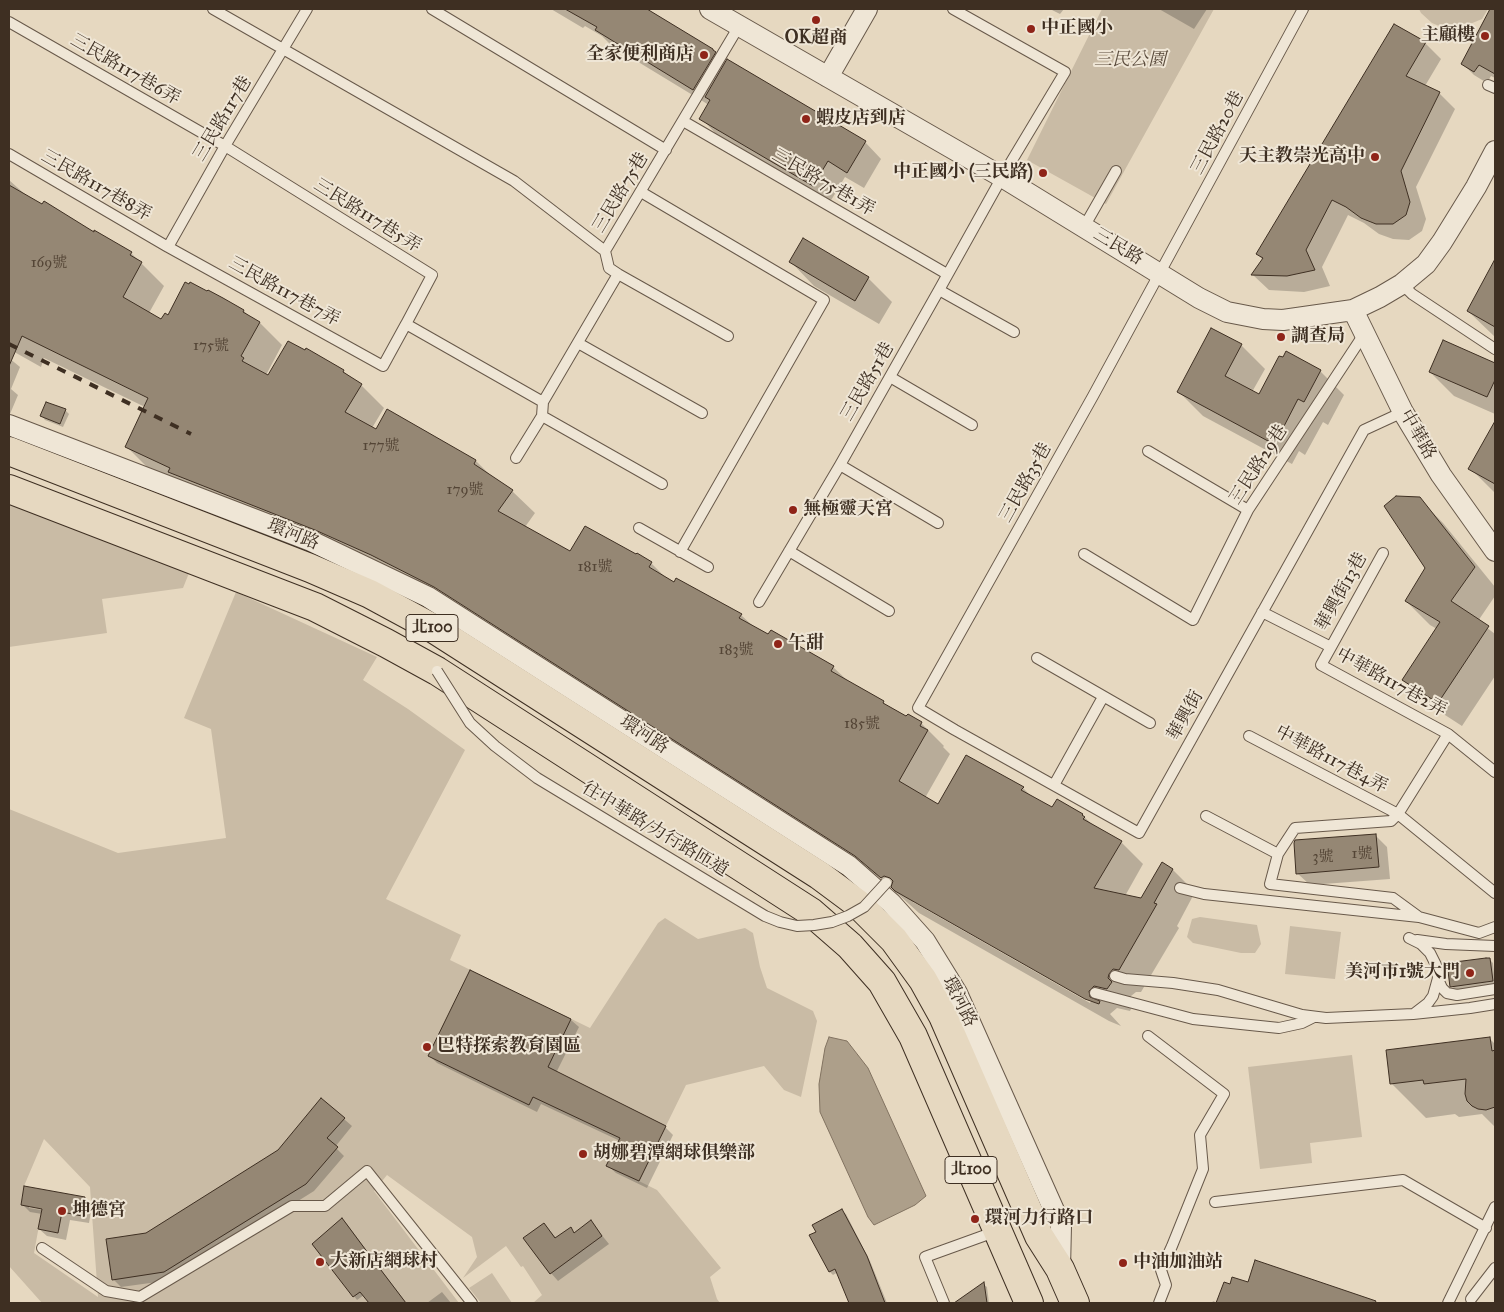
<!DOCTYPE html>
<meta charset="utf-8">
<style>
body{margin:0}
#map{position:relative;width:1504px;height:1312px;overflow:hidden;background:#e6d8c0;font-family:"IM FELL Great Primer",serif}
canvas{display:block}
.frame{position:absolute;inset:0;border:10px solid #3e2f22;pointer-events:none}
</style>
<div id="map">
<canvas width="1504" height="1312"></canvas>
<div class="frame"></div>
</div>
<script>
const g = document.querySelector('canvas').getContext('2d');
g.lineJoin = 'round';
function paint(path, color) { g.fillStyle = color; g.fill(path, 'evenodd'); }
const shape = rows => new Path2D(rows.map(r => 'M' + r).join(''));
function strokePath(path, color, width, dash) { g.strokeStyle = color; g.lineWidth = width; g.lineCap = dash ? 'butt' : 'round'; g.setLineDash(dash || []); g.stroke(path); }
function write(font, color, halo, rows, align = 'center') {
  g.font = font + ' "IM FELL Great Primer","Noto Serif TC",serif'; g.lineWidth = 4; g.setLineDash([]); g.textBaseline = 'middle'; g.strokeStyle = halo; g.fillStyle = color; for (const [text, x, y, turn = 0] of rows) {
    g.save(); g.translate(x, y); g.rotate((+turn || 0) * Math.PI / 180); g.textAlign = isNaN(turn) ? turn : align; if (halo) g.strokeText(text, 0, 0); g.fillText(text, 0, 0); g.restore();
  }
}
paint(shape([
 [1102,9,1214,9,1106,204,1027,160],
 [1419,9,1488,9,1482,19,1458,29,1444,28,1432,23,1421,13],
 [9,504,189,573,183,588,102,599,107,633,9,647],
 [236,592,377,657,363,680,408,709,465,750,386,899,461,935,450,960,590,1028,658,923,665,918,698,939,745,928,753,933,760,967,767,988,813,1011,817,1021,801,1097,784,1090,764,1066,686,1085,639,1181,657,1190,721,1268,710,1277,717,1299,720,1303,533,1303,542,1295,523,1266,521,1267,506,1246,463,1278,477,1257,472,1237,387,1175,374,1191,459,1303,42,1303,9,1266,9,809,118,853,226,838,211,729,184,718],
 [44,1139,90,1187,98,1297,34,1253,42,1209,21,1204,24,1186],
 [1200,917,1257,925,1261,944,1255,953,1241,953,1193,943,1187,937,1192,919],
 [1290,926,1341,932,1335,979,1285,974],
 [1352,1055,1362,1137,1310,1143,1312,1163,1260,1169,1248,1067],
 [492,1273,512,1303,481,1303,469,1288]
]), '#c9bba5');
const water = shape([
 [829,1037,847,1041,868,1068,926,1196,915,1205,874,1225,868,1217,820,1112,819,1084,825,1048,829,1037]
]);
paint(water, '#ad9f8a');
strokePath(water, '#817260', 1);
paint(shape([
 [551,9,645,9,713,50,726,63,728,61,865,142,881,159,864,188,845,177,830,202,717,135,701,118,709,105,612,46,602,36,585,26,583,28],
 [1050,9,1064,9,1060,14],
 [1159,9,1207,9,1194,29],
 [1492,9,1495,9,1495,78,1491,76,1487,83,1474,75,1462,63],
 [1425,43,1441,59,1425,86,1439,93,1455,109,1416,187,1426,219,1422,231,1409,240,1393,239,1379,234,1364,223,1348,215,1322,267,1330,286,1304,292,1269,290,1253,275,1263,260,1257,254],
 [9,180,28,197,131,253,164,286,149,313,162,321,208,291,244,311,250,317,260,323,282,345,266,375,269,377,343,371,361,385,384,408,372,428,377,430,388,411,476,461,493,478,512,491,535,513,525,527,571,553,651,563,668,580,741,615,755,628,833,667,849,682,883,702,888,707,907,718,921,723,944,746,943,747,950,754,925,798,938,806,1023,788,1034,799,1053,809,1058,800,1082,815,1094,826,1121,842,1143,864,1125,896,1141,900,1163,864,1173,870,1195,892,1177,926,1179,928,1141,992,1136,992,1131,996,1131,1002,1133,1005,1130,1011,1117,1008,1110,1014,1121,1026,1109,1021,919,913,880,878,458,609,149,469,126,446,145,407,44,358,41,367,9,349],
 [913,899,1091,1001,1090,1003,913,902],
 [1495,261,1495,337,1468,311],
 [791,262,868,278,892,302,879,324,814,286],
 [1444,342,1495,365,1495,414,1454,396,1430,372],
 [1241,345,1265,369,1252,392,1259,396,1286,353,1320,371,1344,395,1328,425,1323,422,1305,455,1299,451,1292,464,1203,416,1179,392],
 [9,358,20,367,11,389,18,395,10,414,9,413],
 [65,410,69,414,63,427,45,420,42,416],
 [1487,439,1495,444,1495,493,1470,468],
 [1419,499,1443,523,1495,587,1495,596,1478,621,1495,634,1495,676,1462,726,1428,704,1404,680,1437,629,1430,625,1406,601,1426,568],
 [1375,835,1387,847,1390,879,1310,885,1297,873],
 [1490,960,1493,963,1495,985,1455,990,1452,986],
 [571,1020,579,1027,556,1073,665,1127,673,1135,647,1188,616,1173,608,1166,620,1141,541,1104,537,1112,437,1063,429,1055],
 [1489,1038,1495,1044,1495,1127,1482,1114,1459,1117,1455,1114,1426,1118,1392,1084],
 [321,1099,352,1126,335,1147,344,1156,314,1191,172,1280,121,1287,113,1279,146,1234,279,1151],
 [85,1198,92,1206,89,1223,70,1220,66,1240,47,1236,39,1229,42,1214,30,1212,22,1204],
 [29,1205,48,1209,48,1211,29,1208],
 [842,1211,846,1214,870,1261,887,1303,850,1303,838,1272,833,1275,830,1272,817,1232],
 [591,1222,609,1244,558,1281,551,1273,544,1224,557,1239,570,1229,575,1234],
 [346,1223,406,1303,370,1303,364,1295,357,1300,354,1296],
 [983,1284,987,1287,989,1303,973,1303,968,1295],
 [1249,1284,1356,1298,1354,1303,1212,1303,1213,1301,1218,1303],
 [442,1292,451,1303,427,1303]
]), '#0003');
const building = shape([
 [565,9,647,9,713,49,713,50,716,52,693,90,595,30,597,27,565,9],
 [1490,9,1495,9,1495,74,1479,65,1474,72,1461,64,1490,9],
 [1394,24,1426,42,1406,76,1440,92,1401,171,1410,202,1406,215,1393,224,1376,224,1361,218,1346,207,1332,200,1306,250,1315,270,1287,276,1251,275,1263,258,1256,254,1394,24],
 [727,59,866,141,847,173,828,161,813,186,699,119,710,100,705,97,727,59],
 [9,185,42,204,44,201,94,232,94,230,132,252,130,255,142,262,123,297,161,319,165,313,168,315,185,282,189,284,190,282,207,291,208,290,223,298,244,310,243,312,260,322,241,356,244,358,242,361,268,375,288,341,305,350,306,348,344,370,343,372,362,384,345,412,376,429,387,409,476,460,474,464,513,490,498,511,570,551,585,526,636,554,637,553,652,562,649,567,674,582,676,578,742,614,739,618,768,634,771,630,834,666,831,671,884,701,883,703,906,716,908,714,922,722,920,726,928,730,899,781,938,804,966,755,1024,787,1021,790,1052,807,1057,799,1083,814,1082,815,1085,817,1083,819,1122,841,1094,888,1141,898,1162,862,1173,869,1154,903,1157,904,1119,970,1113,969,1109,974,1108,978,1112,982,1107,989,1094,986,1089,991,1090,997,1100,1001,1099,1004,1085,999,895,891,891,887,893,881,890,878,884,876,881,878,855,856,434,587,371,555,315,530,168,472,170,468,125,447,148,398,22,336,9,366,9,185],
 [803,238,869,277,855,301,789,262,803,238],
 [1495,259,1495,327,1467,311,1495,259],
 [1211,328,1242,344,1225,376,1259,394,1279,356,1283,357,1286,351,1321,370,1304,402,1298,399,1281,432,1274,428,1268,441,1177,392,1211,328],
 [1443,340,1495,363,1495,380,1487,397,1429,372,1443,340],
 [46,402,66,409,60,424,40,416,46,402],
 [1495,421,1495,484,1468,469,1495,421],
 [1396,496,1420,497,1475,567,1451,601,1489,626,1438,703,1402,680,1440,622,1405,601,1425,568,1384,506,1396,496],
 [1376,834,1379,867,1296,874,1294,843,1295,840,1376,834],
 [1486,958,1490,958,1493,981,1450,987,1447,963,1486,958],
 [470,970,571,1019,548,1067,666,1126,639,1181,606,1166,620,1138,533,1097,529,1105,428,1056,470,970],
 [1490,1037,1492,1051,1495,1050,1495,1107,1486,1110,1478,1109,1472,1106,1467,1101,1465,1094,1466,1079,1424,1084,1423,1080,1390,1084,1386,1050,1490,1037],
 [321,1098,345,1118,327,1138,338,1147,306,1184,164,1272,112,1280,106,1239,146,1233,278,1150,321,1098],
 [24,1186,85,1197,82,1216,62,1212,58,1233,38,1229,42,1209,21,1205,24,1186],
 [842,1209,867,1256,885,1303,849,1303,835,1269,829,1272,809,1235,816,1232,812,1225,842,1209],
 [342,1218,368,1253,406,1303,369,1303,360,1292,353,1297,312,1244,342,1218],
 [591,1220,602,1236,550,1274,523,1238,544,1223,555,1238,571,1227,574,1233,591,1220],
 [1255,1260,1376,1301,1375,1303,1216,1303,1224,1282,1230,1284,1232,1277,1248,1282,1255,1260],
 [984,1282,987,1303,954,1303,984,1282]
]);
paint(building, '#958774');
strokePath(building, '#3e2f22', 1);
const service = shape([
 [213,9,514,181,605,251],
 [432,9,666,150],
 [1303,9,1093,396,918,708,955,730,1139,833,1364,430,1403,412],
 [9,22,225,146,432,275,406,324,543,402],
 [1488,85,1495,88],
 [683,121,947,274],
 [9,154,168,247,383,366,406,324],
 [641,192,824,300,680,552],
 [1084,227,1116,171],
 [168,247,225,146,307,9],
 [618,274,728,336],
 [1402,284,1412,294,1495,349],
 [939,290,1014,332],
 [578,343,702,413],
 [890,377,972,425],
 [542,416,662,484],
 [1148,451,1248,510],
 [516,458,542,416,543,402,618,274,609,268,605,251,739,26],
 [840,465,938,523],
 [639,528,708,567],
 [789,551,889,611],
 [1084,554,1193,620,1248,510,1364,334],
 [759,602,840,465,939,290,1002,177,1065,72,953,9],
 [1262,612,1331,647,1321,665,1448,734,1495,772],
 [1331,647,1383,553],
 [1037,658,1150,723],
 [1249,736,1398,814,1495,893],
 [1054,785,1103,697],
 [1206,816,1278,854],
 [1180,888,1204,894,1419,917,1479,933,1495,927],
 [1419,917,1393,898,1270,884,1278,854,1295,828,1391,821,1398,814,1448,734],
 [1409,938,1421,944,1430,953,1436,965,1438,978,1433,996,1428,1003,1415,1013],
 [1417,940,1446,944,1495,946],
 [1115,976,1125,979,1173,983,1218,990,1302,1015,1326,1018,1413,1014,1470,1008,1495,1004],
 [1438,979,1442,988,1447,993,1457,995,1495,989],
 [1095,993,1193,1019,1279,1028,1302,1023,1314,1017],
 [1148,1036,1224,1094,1200,1135,1203,1169,1172,1246,1161,1270,1166,1285,1159,1303],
 [1215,1202,1403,1180,1486,1228],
 [42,1248,106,1291,140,1297,292,1206,325,1206,367,1171,472,1303],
 [1471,1299,1495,1268],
 [944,1303,925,1257,997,1231],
 [1448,1303,1495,1207]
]);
const minor = shape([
 [710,9,1002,177,1199,298,1227,312,1263,319,1283,320,1353,310,1380,297,1402,284,1426,264,1442,242,1476,187,1495,151],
 [828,77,867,9],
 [1353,310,1403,412,1441,475,1495,551],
 [9,425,311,541,428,597,849,866,891,903,925,941,957,993,1061,1226,1060,1269]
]);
const trunk = shape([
 [9,451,310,568,370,594,431,627,819,875,858,904,894,940,923,980,943,1016,1039,1236,1060,1269,1075,1303],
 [9,489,315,607,386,643,437,671,811,912,850,946,882,982,913,1036,1029,1303]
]);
strokePath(service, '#68594a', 12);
strokePath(minor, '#68594a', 22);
strokePath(trunk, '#3e2f22', 30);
strokePath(service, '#efe6d6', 10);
strokePath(minor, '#efe6d6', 20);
strokePath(trunk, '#e6d8c0', 28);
strokePath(shape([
 [9,344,191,434]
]), '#3e2f22', 4, [9, 9]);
const serviceBridge = shape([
 [437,671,470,723,495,746,537,778,765,916,780,922,797,926,814,925,832,922,848,916,864,907,886,883]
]);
strokePath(serviceBridge, '#68594a', 12, []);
strokePath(serviceBridge, '#efe6d6', 10);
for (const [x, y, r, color] of [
 [816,20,5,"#8f2418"],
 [1031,29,5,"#8f2418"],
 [1485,36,5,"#8f2418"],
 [704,55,5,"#8f2418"],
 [806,119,5,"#8f2418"],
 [1375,157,5,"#8f2418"],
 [1043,173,5,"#8f2418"],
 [1281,337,5,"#8f2418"],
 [793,510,5,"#8f2418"],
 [778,644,5,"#8f2418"],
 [1470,973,5,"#8f2418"],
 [427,1047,5,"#8f2418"],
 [583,1154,5,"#8f2418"],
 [62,1211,5,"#8f2418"],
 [975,1219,5,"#8f2418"],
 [320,1262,5,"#8f2418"],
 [1123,1263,5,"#8f2418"]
]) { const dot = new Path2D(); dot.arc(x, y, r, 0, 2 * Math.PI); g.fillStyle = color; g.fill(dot); strokePath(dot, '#efe6d6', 2); }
write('15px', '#544536', null, [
 ["169號",49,263],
 ["175號",211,346],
 ["177號",381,446],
 ["179號",465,490],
 ["181號",595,567],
 ["183號",736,650],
 ["185號",862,724],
 ["1號",1362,854],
 ["3號",1323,857]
]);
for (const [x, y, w] of [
 [432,628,52],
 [971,1170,52]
]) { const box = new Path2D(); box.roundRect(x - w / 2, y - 13.5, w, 27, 4); g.fillStyle = '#efe6d6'; g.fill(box); strokePath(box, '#3e2f22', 1); }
write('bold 16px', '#3e2f22', null, [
 ["北100",432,628],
 ["北100",971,1170]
]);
write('bold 18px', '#3e2f22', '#efe6d6', [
 ["中正國小",1041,29],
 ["主顧樓",1475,36,"right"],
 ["OK超商",816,39,"center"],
 ["全家便利商店",694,55,"right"],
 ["蝦皮店到店",816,119],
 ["天主教崇光高中",1365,157,"right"],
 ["中正國小 (三民路)",1033,173,"right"],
 ["調查局",1291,337],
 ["無極靈天宮",803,510],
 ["午甜",788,644],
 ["美河市1號大門",1460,973,"right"],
 ["巴特探索教育園區",437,1047],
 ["胡娜碧潭網球俱樂部",593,1154],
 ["坤德宮",72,1211],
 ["環河力行路口",985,1219],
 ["大新店網球村",330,1262],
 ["中油加油站",1133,1263]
], 'left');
write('italic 18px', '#5a4b3c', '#efe6d6', [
 ["三民公園",1130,61]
]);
write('18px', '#3e2f22', '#efe6d6', [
 ["三民路117巷6弄",125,70,30],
 ["三民路117巷",223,119,-59],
 ["三民路20巷",1218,133,-62],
 ["三民路75巷1弄",823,183,30],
 ["三民路117巷8弄",96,186,30],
 ["三民路75巷",621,193,-59],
 ["三民路117巷5弄",367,216,32],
 ["三民路",1118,247,31],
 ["三民路117巷7弄",284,292,29],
 ["三民路51巷",868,382,-60],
 ["中華路",1417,435,60],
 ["三民路29巷",1259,465,-57],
 ["三民路35巷",1026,483,-61],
 ["環河路",293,535,22],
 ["華興街13巷",1342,592,-61],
 ["中華路117巷2弄",1391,683,29],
 ["華興街",1186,716,-61],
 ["環河路",644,735,33],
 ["中華路117巷4弄",1331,760,28],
 ["往中華路/力行路匝道",655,830,31],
 ["環河路",959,1002,63]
]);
</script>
